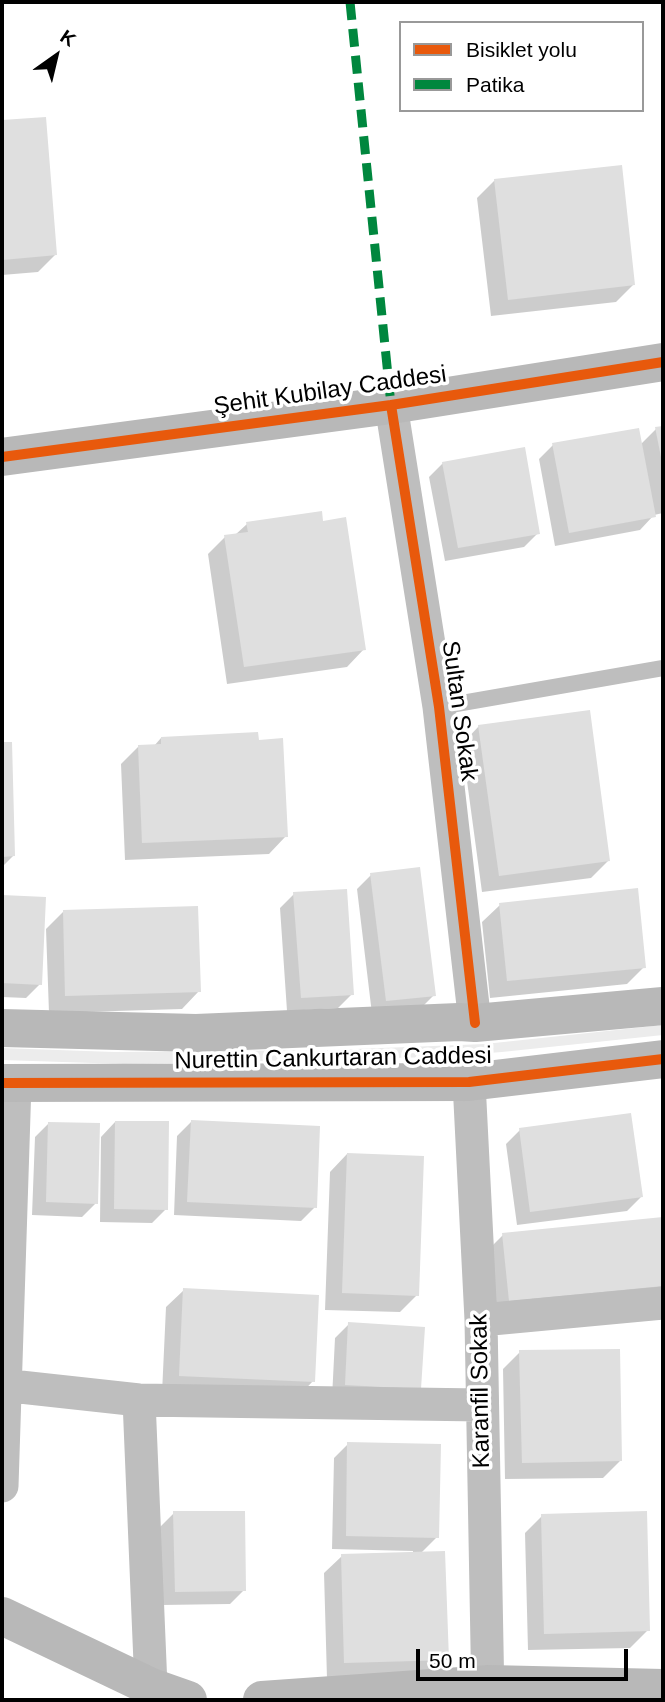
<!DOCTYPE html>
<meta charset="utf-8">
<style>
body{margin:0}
#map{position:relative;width:665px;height:1702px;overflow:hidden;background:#fff;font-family:Helvetica,sans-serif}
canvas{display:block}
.frame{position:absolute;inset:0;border:4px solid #000;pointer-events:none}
.legend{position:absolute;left:399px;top:21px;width:245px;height:91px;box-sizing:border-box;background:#fff;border:2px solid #999;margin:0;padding:9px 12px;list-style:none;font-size:21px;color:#000}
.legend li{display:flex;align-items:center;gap:14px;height:35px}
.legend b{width:35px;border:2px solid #999}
.north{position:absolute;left:21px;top:21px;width:70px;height:70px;-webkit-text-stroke:5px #fff;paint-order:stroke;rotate:34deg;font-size:19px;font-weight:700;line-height:28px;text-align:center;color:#000}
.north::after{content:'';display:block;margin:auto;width:24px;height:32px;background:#000;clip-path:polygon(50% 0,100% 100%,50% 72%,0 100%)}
.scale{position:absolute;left:416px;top:1649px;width:212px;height:32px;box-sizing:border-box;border:4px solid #000;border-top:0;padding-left:9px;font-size:21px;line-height:24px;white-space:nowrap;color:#000;-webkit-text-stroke:5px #fff;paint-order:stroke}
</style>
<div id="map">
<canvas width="665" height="1702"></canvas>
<div class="frame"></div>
<ul class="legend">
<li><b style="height:9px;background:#e8590c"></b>Bisiklet yolu</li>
<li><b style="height:9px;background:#00873e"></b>Patika</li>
</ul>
<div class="north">K</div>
<div class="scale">50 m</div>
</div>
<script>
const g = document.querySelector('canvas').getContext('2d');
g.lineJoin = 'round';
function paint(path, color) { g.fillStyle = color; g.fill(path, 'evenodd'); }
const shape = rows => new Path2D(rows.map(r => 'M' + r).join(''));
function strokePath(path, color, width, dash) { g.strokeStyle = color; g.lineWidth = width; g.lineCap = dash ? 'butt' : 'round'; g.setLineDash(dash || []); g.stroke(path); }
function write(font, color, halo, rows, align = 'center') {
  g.font = font + ' Helvetica,sans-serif'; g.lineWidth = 7; g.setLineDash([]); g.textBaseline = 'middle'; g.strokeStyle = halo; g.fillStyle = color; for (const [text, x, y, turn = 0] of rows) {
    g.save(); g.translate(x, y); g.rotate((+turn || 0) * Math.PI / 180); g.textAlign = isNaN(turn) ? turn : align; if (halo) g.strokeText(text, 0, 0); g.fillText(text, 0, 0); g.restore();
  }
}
paint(shape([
 [663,1025,663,1035,502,1052,436,1057,124,1064,2,1060,2,1048,114,1052,329,1050,485,1044]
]), '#ececec');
paint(shape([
 [44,119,55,255,38,272,2,275,2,122],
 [495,180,633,285,616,302,491,316,477,198],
 [663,428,663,513,654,515,640,530,555,546,539,459,553,445,641,444,656,429],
 [443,463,538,533,524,547,445,561,429,477],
 [247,524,364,649,347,667,227,684,208,554,225,537,235,535],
 [479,726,609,860,591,878,482,892,462,744],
 [161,738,286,836,269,854,125,860,121,764,138,747,154,746],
 [10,743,14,855,2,867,2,744],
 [371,875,434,995,420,1009,372,1014,357,889],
 [294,894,352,994,338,1008,287,1011,280,908],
 [2,896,44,898,40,984,26,998,2,997],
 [500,905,644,967,627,984,490,998,482,922],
 [63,912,199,991,182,1009,49,1013,46,929],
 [115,1122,166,1209,152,1223,100,1222,101,1137],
 [191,1122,315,1207,301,1221,174,1215,177,1136],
 [49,1123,96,1203,82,1217,32,1215,35,1137],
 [520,1130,641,1197,627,1211,517,1225,506,1144],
 [347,1154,417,1295,400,1312,325,1310,330,1172],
 [663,1219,663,1300,492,1317,486,1252,503,1235],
 [184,1290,313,1381,296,1399,162,1393,166,1307],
 [349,1324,419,1389,332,1398,335,1338],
 [520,1352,621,1460,603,1478,505,1479,503,1369],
 [348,1444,437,1537,420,1554,447,1659,429,1676,327,1679,324,1573,342,1556,413,1554,413,1551,332,1549,334,1458],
 [174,1513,244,1590,230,1604,162,1605,160,1527],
 [542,1516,648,1630,630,1648,528,1650,525,1533]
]), '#0003');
paint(shape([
 [46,117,57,255,2,260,2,120],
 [622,165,635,285,508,300,494,179],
 [663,426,663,462,662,462,655,427],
 [639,428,656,517,569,533,552,443],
 [525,447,540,534,458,548,442,462],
 [322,511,323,521,346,517,366,650,244,667,224,535,248,532,246,522],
 [590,710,610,861,499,876,478,725],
 [258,732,259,740,283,738,288,837,142,843,138,745,161,744,161,737],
 [2,742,12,742,15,856,2,857],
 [420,867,436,996,386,1001,370,873],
 [638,888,646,968,507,981,499,903],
 [347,889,354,995,301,998,293,892],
 [2,895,46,897,42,985,2,983],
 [198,906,201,992,65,996,63,910],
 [631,1113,643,1197,530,1212,519,1128],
 [191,1120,320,1126,317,1208,187,1202],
 [115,1121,169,1121,168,1210,114,1209],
 [48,1122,100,1123,98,1204,46,1202],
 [347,1153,424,1156,419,1296,342,1293],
 [663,1217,663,1286,509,1301,502,1233],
 [183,1288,319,1295,315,1382,179,1376],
 [348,1322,425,1327,421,1389,345,1385],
 [620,1349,622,1461,522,1463,519,1350],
 [347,1442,441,1444,439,1538,346,1536],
 [173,1511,245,1511,246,1591,175,1592],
 [647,1511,650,1631,544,1634,541,1514],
 [445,1551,449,1660,344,1663,341,1554]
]), '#dfdfdf');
strokePath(shape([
 [439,707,663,668]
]), '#bebebe', 16);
strokePath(shape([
 [391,405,439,707,475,1023],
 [469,1082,481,1320,488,1700],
 [481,1320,663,1303],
 [2,1385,139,1400,481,1405],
 [139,1400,151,1687],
 [2,1486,15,1083]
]), '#bebebe', 33);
strokePath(shape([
 [2,457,391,405,663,362],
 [2,1028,196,1033,459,1022,475,1023,663,1006],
 [2,1083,469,1082,663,1059],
 [2,1616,151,1687,188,1700],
 [262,1700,489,1684,663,1688]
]), '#b8b8b8', 38);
strokePath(shape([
 [350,2,391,405]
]), '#00873e', 9, [18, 9]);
strokePath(shape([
 [391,405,439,707,475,1023],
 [2,457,391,405,663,362],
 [2,1083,469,1082,663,1059]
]), '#e8590c', 10);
write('24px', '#000', '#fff', [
 ["Şehit Kubilay Caddesi",330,391,-8],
 ["Sultan Sokak",459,711,82],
 ["Nurettin Cankurtaran Caddesi",333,1059,-1],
 ["Karanfil Sokak",481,1391,-91]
]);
</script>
